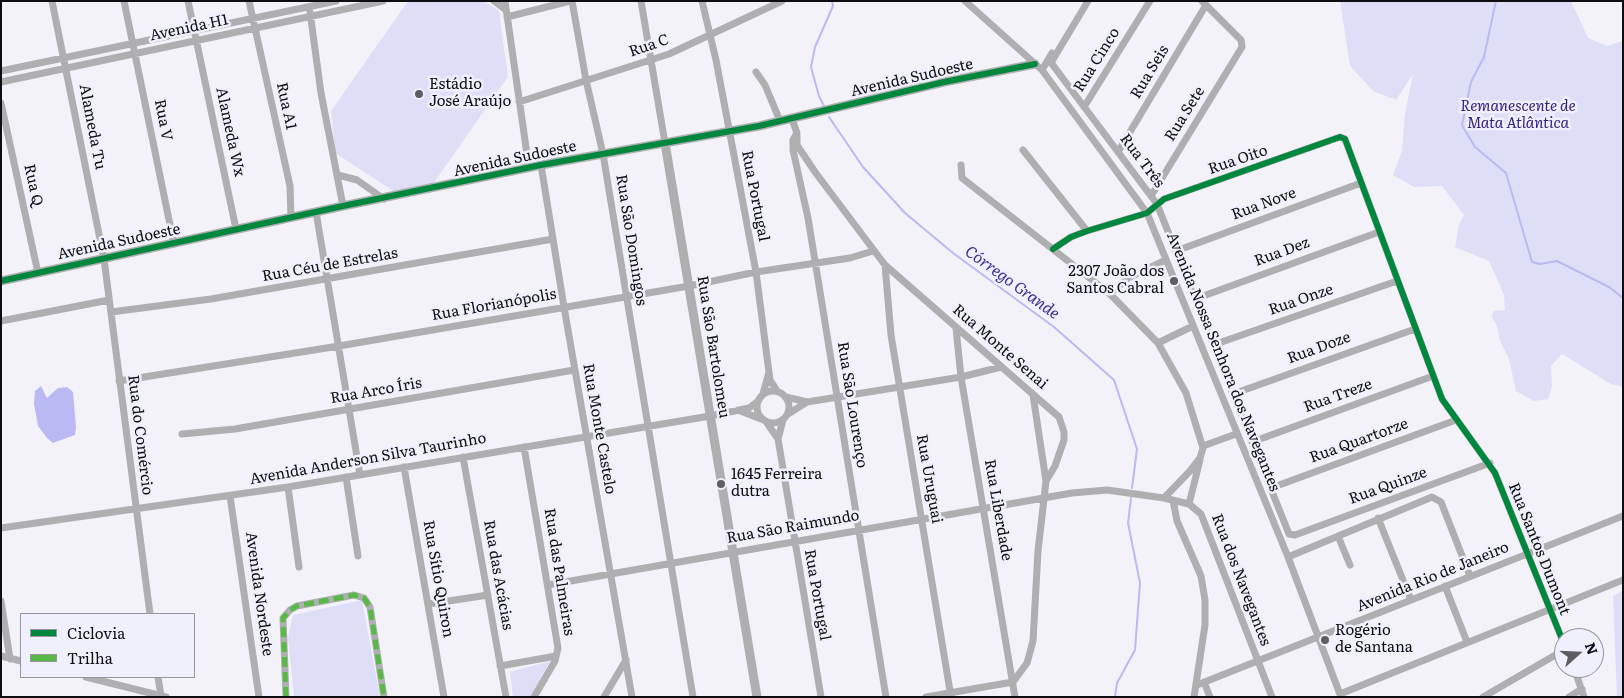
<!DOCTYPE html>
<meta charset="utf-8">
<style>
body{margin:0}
#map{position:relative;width:1624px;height:698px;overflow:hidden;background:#f2f2f8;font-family:Literata,serif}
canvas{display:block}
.frame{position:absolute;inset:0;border:2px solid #0e0e12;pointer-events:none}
.legend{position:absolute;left:20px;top:613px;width:175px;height:65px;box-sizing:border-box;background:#eff0fb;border:1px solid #95969e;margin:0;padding:6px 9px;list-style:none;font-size:15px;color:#0e0e12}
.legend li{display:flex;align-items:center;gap:10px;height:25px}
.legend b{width:25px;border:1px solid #95969e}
.north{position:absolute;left:1554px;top:628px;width:50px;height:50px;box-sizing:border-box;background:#eff0fb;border:1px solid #95969e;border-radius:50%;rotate:70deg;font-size:14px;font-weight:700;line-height:20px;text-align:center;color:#0e0e12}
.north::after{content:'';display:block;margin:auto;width:18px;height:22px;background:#5e5e62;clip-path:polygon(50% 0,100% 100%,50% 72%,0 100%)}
</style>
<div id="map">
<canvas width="1624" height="698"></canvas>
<div class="frame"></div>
<ul class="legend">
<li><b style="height:6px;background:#00873e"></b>Ciclovia</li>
<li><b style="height:6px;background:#58b947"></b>Trilha</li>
</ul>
<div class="north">N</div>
</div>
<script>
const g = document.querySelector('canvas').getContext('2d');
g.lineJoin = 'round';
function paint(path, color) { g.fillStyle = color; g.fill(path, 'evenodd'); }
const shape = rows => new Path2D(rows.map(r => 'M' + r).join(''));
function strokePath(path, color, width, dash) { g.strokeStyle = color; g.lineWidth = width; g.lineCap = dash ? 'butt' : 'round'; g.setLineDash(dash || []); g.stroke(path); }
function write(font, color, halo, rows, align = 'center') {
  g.font = font + ' Literata,serif'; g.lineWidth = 5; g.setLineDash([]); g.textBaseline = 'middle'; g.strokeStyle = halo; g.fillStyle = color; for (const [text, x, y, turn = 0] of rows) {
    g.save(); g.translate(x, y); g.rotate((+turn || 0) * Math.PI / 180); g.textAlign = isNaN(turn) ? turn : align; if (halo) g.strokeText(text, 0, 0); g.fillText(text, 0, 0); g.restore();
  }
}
paint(shape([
 [408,1,484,1,499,11,508,77,433,184,395,192,335,153,331,111],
 [1340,1,1571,1,1588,38,1607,46,1623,41,1623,387,1611,384,1562,354,1551,366,1552,386,1548,399,1534,401,1516,391,1509,359,1500,341,1497,326,1492,317,1493,311,1505,310,1504,295,1489,261,1455,247,1459,224,1464,215,1442,186,1414,187,1393,175,1402,151,1405,114,1413,74,1396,100,1373,91,1350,66],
 [1623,591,1623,697,1617,697,1613,596],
 [362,600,380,697,294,697,288,637,293,615],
 [550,661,530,697,513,697,510,672]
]), '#dedff7');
paint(shape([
 [41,386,47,398,58,388,67,387,73,392,76,427,75,435,53,443,47,438,38,426,34,404,35,391]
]), '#bab9f4');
strokePath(shape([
 [1496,1,1484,57,1471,82,1462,125,1475,147,1506,173,1532,262,1540,264,1557,261,1609,287,1623,298],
 [824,106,819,96,811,67,815,47,833,6,832,1],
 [829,117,863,167,905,213,953,253,1054,327,1114,380,1137,449,1132,488],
 [1115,697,1117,683,1135,650,1140,583,1128,523,1131,498]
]), '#bab9f4', 2);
strokePath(shape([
 [52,1,104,259,150,614],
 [124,1,174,244],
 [188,1,236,229],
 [249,1,290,186,291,218],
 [494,1,506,10],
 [505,1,529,168],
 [572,1,586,80,603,154,693,697],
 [641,1,665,143],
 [702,1,716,60,756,272,770,380,777,391],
 [965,1,1042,70,1147,213,1288,557,1341,697],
 [1088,1,1052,61,1052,64,1157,204,1289,534,1295,535,1490,463],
 [310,12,321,93,343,206],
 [507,17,570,1],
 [1042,70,1052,53],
 [1,71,336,1],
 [756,72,765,85,780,121],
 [1,82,383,1],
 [519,102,669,54,782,1],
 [1,103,38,273],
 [1084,107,1150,1],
 [792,119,797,133,793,140,793,150,808,218,886,697],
 [797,136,797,145,815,172,885,265,1059,417,1064,432,1064,440,1055,466,1046,481],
 [1023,150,1087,231],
 [1118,152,1206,5],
 [541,165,564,307,632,697],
 [961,165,962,178,1110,294,1158,343,1186,393,1203,448,1200,458,1190,471,1164,498],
 [338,175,357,180,384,199],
 [1151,196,1242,47,1241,40,1202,1],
 [316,212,360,475],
 [1053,249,1071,237,1087,231,1147,213,1164,199,1340,137,1345,139,1442,399,1495,473,1564,644],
 [1176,251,1361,183],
 [885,265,891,335,951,697],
 [1110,294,1128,278,1166,260],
 [1195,299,1379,232],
 [111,312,211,299,553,239],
 [1,321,109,300],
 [956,328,961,377,1015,697],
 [1158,343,1193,326],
 [1213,345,1397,281],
 [119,381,339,346,689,286,756,272,850,258,873,251],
 '757 407a16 16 0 1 1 32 0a16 16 0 1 1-32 0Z',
 [763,394,769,372],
 [1233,394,1415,329],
 [786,397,807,402,961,377,1001,367],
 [738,410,761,419],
 [788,414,807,402],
 [767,423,778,439,821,697],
 [182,434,235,429,574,370],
 [778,439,783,420],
 [1252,442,1433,376],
 [1203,446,1236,434],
 [524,447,558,648,555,661,534,697],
 [463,457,506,697],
 [404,467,444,697],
 [346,477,358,556],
 [288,487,299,567],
 [1271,488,1456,420],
 [230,496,259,697],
 [1173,500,1177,521,1201,576,1205,600,1205,625,1194,697],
 [1189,504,1200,460],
 [1378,518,1411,600],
 [1,528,288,487,710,416,749,408,757,402],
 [1338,536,1350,565],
 [1288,557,1432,497,1441,502,1470,576],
 [548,585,1072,493,1107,490,1164,498,1189,504,1201,514,1272,697],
 [1445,586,1467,642],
 [1,601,10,659],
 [429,604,488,595],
 [1,656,21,661],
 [500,666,556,656],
 [1574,668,1584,697],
 [86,677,166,697],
 [158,677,161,696],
 [1204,682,1210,697],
 [1197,685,1623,516],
 [1340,694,1623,580],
 [286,697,283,618,290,610,297,606,354,595,364,598,370,607,384,697],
 [604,697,626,660],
 [926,697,1013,682,1027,663,1033,641,1038,551,1046,481,1033,395],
 [1483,697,1564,650],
 [1569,697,1582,689]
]), '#afafb1', 7);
strokePath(shape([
 [665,143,757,697],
 [1,281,343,206,541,165,759,126,944,82,1035,64]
]), '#afafb1', 9);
strokePath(shape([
 [286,697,283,618,290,610,297,606,354,595,364,598,370,607,384,697]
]), '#58b947', 5, [10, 5]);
strokePath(shape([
 [1053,249,1071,237,1087,231,1147,213,1164,199,1340,137,1345,139,1442,399,1495,473,1564,644],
 [1,281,343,206,541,165,759,126,944,82,1035,64]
]), '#00873e', 6);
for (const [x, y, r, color] of [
 [419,94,5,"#5e5e62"],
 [1174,281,5,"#5e5e62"],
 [721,484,5,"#5e5e62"],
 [1325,640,5,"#5e5e62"]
]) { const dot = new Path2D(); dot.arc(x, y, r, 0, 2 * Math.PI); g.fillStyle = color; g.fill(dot); strokePath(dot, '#eff0fb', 2); }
write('15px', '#0e0e12', '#eff0fb', [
 ["Avenida H1",189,28,-12],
 ["Rua C",649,46,-19],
 ["Rua Cinco",1097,60,-58],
 ["Rua Seis",1150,72,-59],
 ["Avenida Sudoeste",912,78,-13],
 ["Rua A1",286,106,78],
 ["Rua Sete",1185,114,-58],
 ["Rua V",163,120,79],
 ["Alameda Tu",92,127,79],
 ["Alameda Wx",230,132,78],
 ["Avenida Sudoeste",515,159,-12],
 ["Rua Oito",1238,160,-19],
 ["Rua Três",1142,161,53],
 ["Rua Q",33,185,78],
 ["Rua Portugal",755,196,79],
 ["Rua Nove",1264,204,-20],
 ["Rua São Domingos",631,240,81],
 ["Avenida Sudoeste",119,242,-12],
 ["Rua Dez",1282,252,-20],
 ["Rua Céu de Estrelas",330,265,-10],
 ["Rua Onze",1301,300,-19],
 ["Rua Florianópolis",494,305,-10],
 ["Rua São Bartolomeu",713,347,81],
 ["Rua Monte Senai",1000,347,41],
 ["Rua Doze",1319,348,-20],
 ["Avenida Nossa Senhora dos Navegantes",1223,362,68],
 ["Rua Arco Íris",376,391,-10],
 ["Rua Treze",1338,396,-20],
 ["Rua São Lourenço",852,405,81],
 ["Rua Monte Castelo",599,429,80],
 ["Rua do Comércio",140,435,83],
 ["Rua Quartorze",1359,441,-20],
 ["Avenida Anderson Silva Taurinho",368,459,-10],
 ["Rua Uruguai",929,479,80],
 ["Rua Quinze",1388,486,-20],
 ["Rua Liberdade",998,510,80],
 ["Rua São Raimundo",793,527,-10],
 ["Rua Santos Dumont",1539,549,68],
 ["Rua das Palmeiras",559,572,81],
 ["Rua das Acácias",498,575,80],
 ["Avenida Rio de Janeiro",1433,577,-22],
 ["Rua Sítio Quiron",438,579,80],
 ["Rua dos Navegantes",1241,580,69],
 ["Avenida Nordeste",259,594,82],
 ["Rua Portugal",817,595,80]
]);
write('15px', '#0e0e12', '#eff0fb', [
 ["Estádio",429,85],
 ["José Araújo",429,102],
 ["2307 João dos",1164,272,"right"],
 ["Santos Cabral",1164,289,"right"],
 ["1645 Ferreira",731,475],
 ["dutra",731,492],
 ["Rogério",1335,631],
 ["de Santana",1335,648]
], 'left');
write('italic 15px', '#342180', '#eff0fb', [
 ["Remanescente de",1518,107],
 ["Mata Atlântica",1518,124]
]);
write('italic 16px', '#40318f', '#eff0fb', [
 ["Córrego Grande",1012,283,36]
]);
</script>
